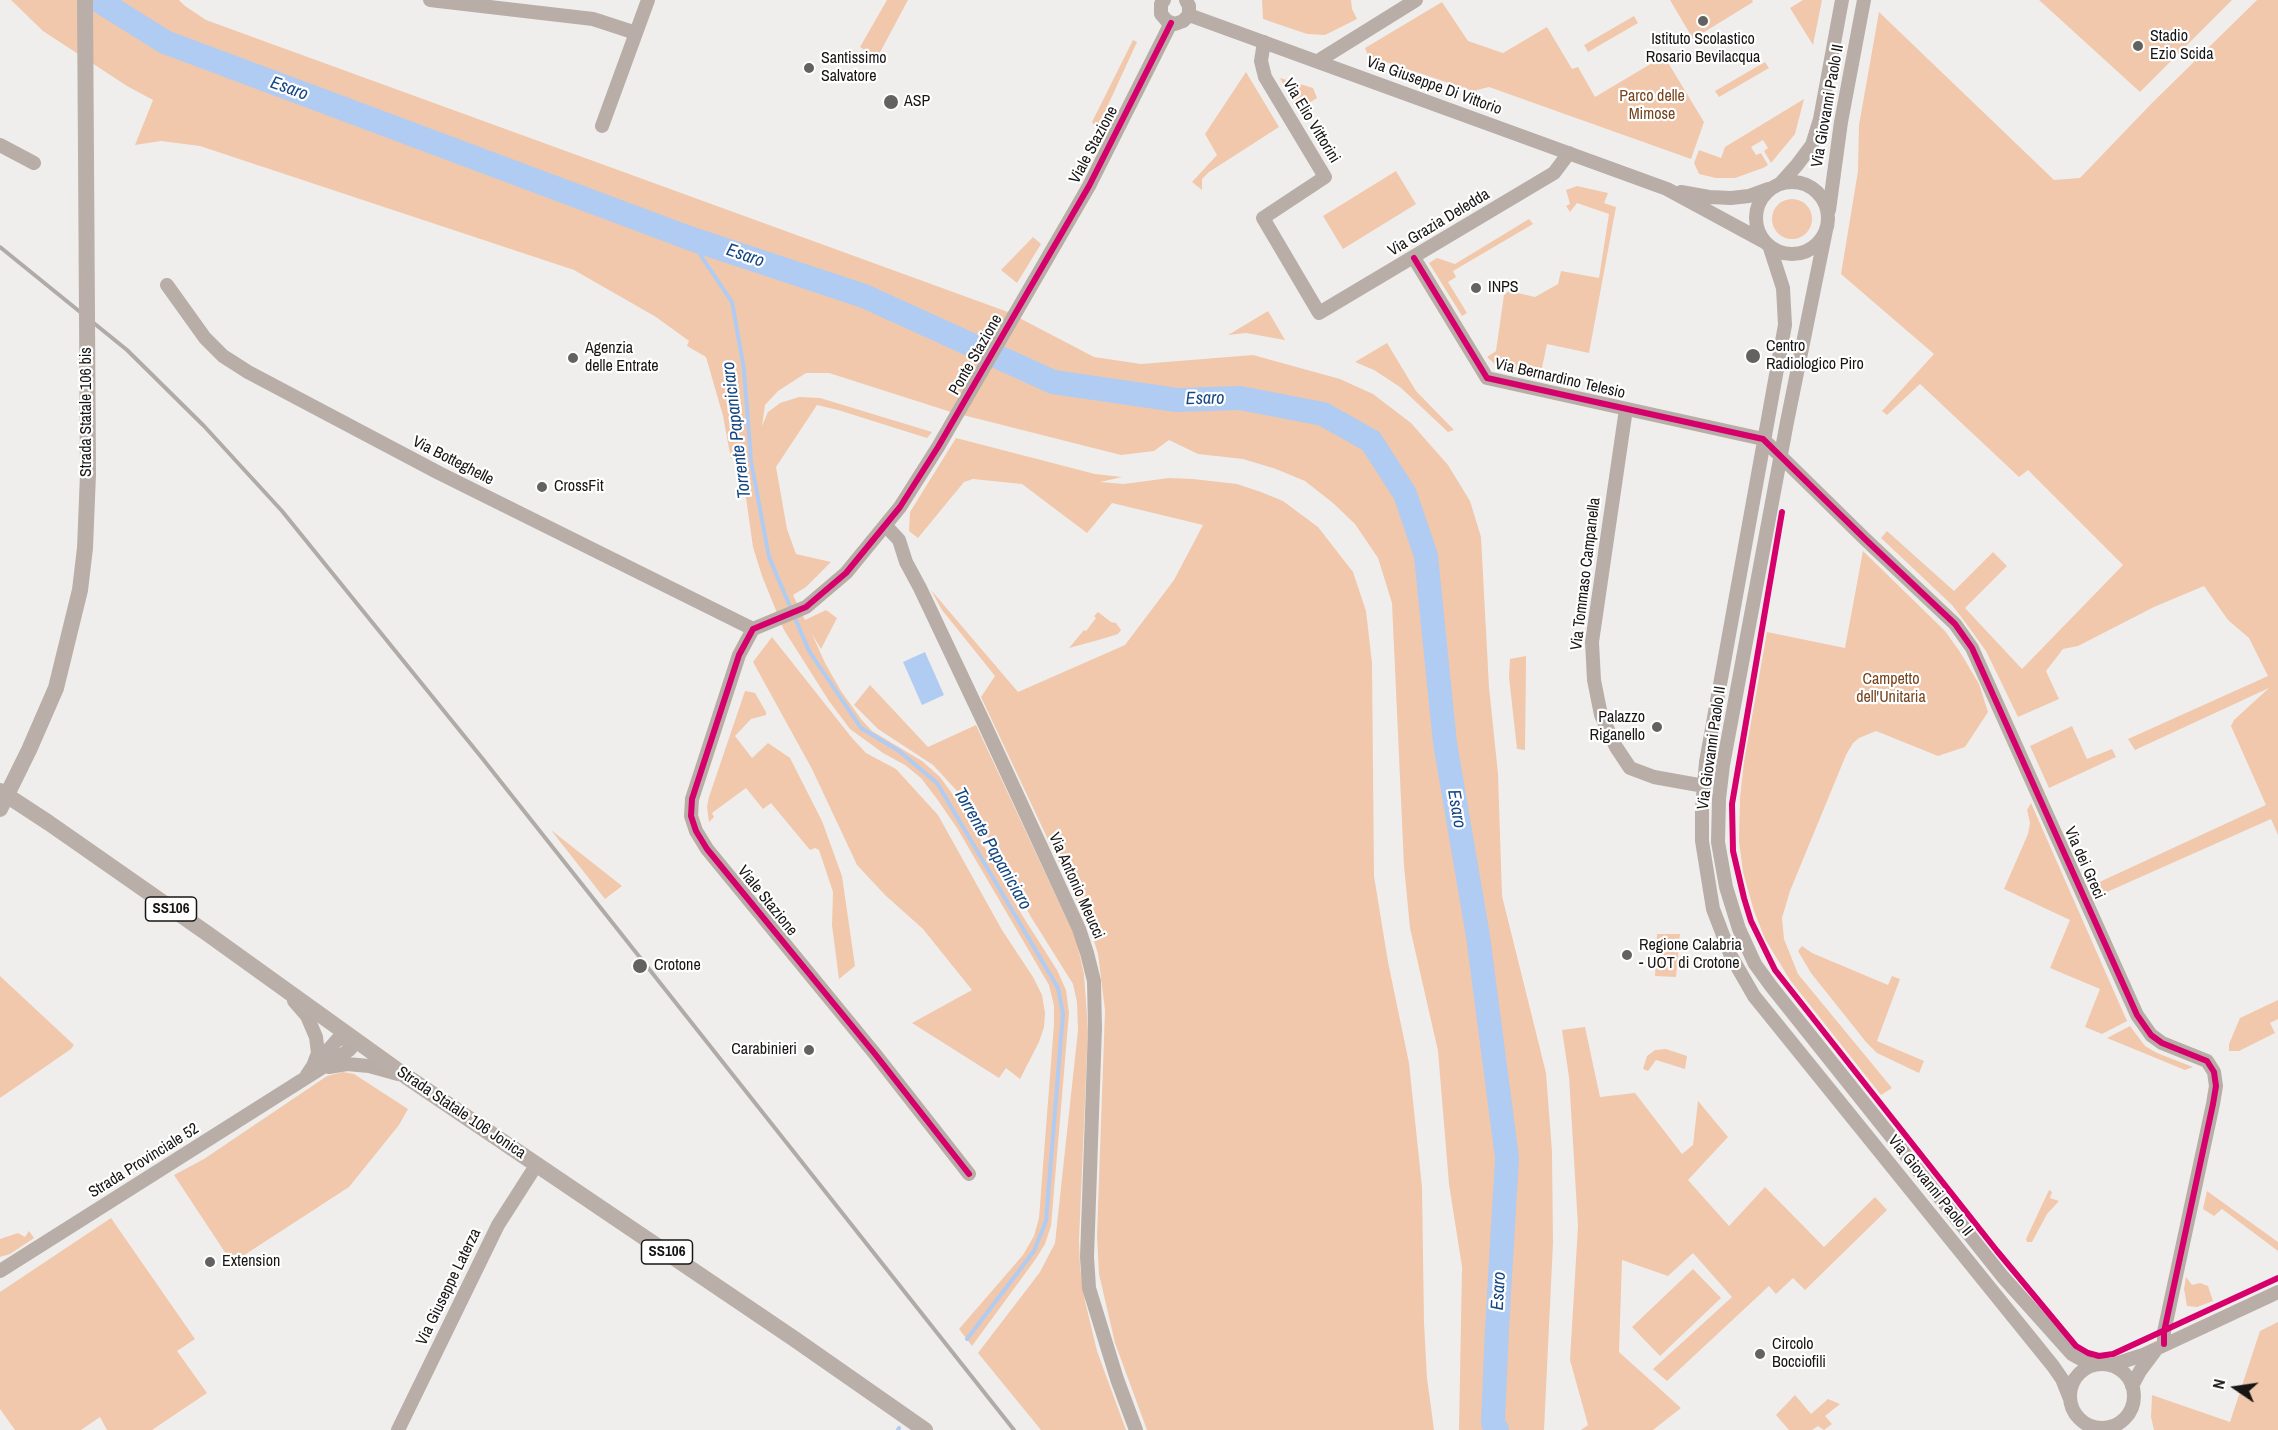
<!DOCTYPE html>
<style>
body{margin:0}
#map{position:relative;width:2278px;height:1430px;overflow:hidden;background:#f0eeec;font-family:"Archivo Narrow",sans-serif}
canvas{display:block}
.north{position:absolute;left:2206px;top:1358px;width:60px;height:60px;-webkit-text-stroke:4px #fff;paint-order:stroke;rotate:283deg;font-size:16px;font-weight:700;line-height:24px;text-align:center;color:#181615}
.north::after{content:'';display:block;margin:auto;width:21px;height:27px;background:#181615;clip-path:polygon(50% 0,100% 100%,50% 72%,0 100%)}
</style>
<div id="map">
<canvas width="2278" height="1430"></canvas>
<div class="north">N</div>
</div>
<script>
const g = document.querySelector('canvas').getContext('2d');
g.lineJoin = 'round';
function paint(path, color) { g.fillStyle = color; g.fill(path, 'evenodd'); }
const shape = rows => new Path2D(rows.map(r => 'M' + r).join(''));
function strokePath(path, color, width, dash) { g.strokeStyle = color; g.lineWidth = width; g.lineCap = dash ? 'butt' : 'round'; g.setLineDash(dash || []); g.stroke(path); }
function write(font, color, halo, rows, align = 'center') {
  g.font = font + ' "Archivo Narrow",sans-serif'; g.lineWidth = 4.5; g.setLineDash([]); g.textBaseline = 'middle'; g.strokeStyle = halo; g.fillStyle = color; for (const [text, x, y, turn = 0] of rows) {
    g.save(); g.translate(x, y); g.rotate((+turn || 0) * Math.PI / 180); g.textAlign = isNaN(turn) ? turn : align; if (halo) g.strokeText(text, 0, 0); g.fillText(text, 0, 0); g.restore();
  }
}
paint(shape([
 [11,0,179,0,185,6,206,20,1008,312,1094,357,1141,364,1253,355,1340,379,1373,394,1411,423,1448,465,1470,501,1481,537,1489,687,1498,774,1502,896,1546,1073,1552,1152,1553,1243,1544,1430,1459,1430,1462,1267,1449,1184,1438,1051,1410,928,1404,866,1392,603,1378,558,1355,524,1333,503,1305,481,1276,469,1243,459,1198,454,1169,440,1154,451,1121,455,951,412,829,373,806,373,778,391,765,405,762,426,768,412,780,403,799,397,820,398,932,432,927,438,838,410,817,405,776,467,787,529,796,554,831,562,806,587,793,595,805,620,826,610,837,618,821,649,812,634,825,663,841,691,861,719,872,731,922,761,940,777,964,810,1022,915,1057,970,1066,990,1069,1013,1051,1226,1045,1244,1035,1260,972,1346,959,1329,1023,1255,1034,1236,1039,1218,1054,1024,1054,1006,1049,985,957,828,937,799,921,778,905,765,883,753,850,729,829,701,784,630,762,576,753,547,739,449,731,459,723,416,706,357,687,346,689,341,656,317,574,270,200,146,161,141,135,145,153,100,127,86,43,31],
 [887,0,908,0,877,58,860,47],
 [1262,0,1351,0,1352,9,1357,19,1325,35,1307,34,1263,19],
 [1670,0,1752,0,1753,2,1693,39],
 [1803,0,1822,0,1813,45,1790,8],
 [2039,0,2232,0,2140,92],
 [2257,0,2278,0,2278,835,2271,819,2098,896,2093,885,2266,805,2231,726,2234,720,2269,688,2135,750,2128,739,2268,676,2249,638,2228,620,2204,586,2154,607,2078,646,2063,649,2046,671,2059,699,2018,717,1986,651,1965,622,1952,605,1881,538,1887,531,1954,591,1993,552,2007,566,1965,608,2022,669,2123,565,2028,470,2019,477,1920,384,1887,415,1882,411,1934,354,1841,274,1858,171,1859,125,1879,12,2054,180,2080,178,2151,104],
 [1442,2,1468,41,1503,53,1547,27,1572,69,1578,67,1595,97,1664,56,1704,122,1691,159,1489,87,1473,91,1368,56,1365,48],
 [1634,16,1638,23,1588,52,1584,45],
 [1133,40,1137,42,1097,129,1092,122],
 [1765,62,1769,68,1719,97,1715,91],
 [1246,72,1279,127,1209,172,1202,179,1202,190,1192,182,1217,155,1205,134],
 [1280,78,1313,88,1317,98,1298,110],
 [1804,99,1795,134,1771,163,1764,151,1768,148,1763,140,1751,147,1756,155,1761,153,1768,165,1763,168,1735,178,1716,178,1699,174,1694,163,1699,150,1721,158,1725,147],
 [1396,171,1416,204,1343,249,1323,216],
 [1577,186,1608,193,1604,203,1616,207,1589,353,1547,344,1540,377,1498,367,1487,357,1496,351,1504,295,1509,291,1535,297,1558,284,1561,271,1599,278,1609,214,1577,203,1570,212,1566,206,1570,204,1566,190],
 '1772 219a20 20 0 1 1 40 0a20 20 0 1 1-40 0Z',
 [1529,219,1533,224,1453,271,1456,277,1448,282,1467,313,1462,316,1429,263,1437,258,1455,264],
 [1033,237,1041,244,1017,283,1001,270],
 [1268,311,1285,340,1246,333,1228,335],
 [1387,343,1416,391,1454,430,1448,432,1400,387,1374,370,1355,362],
 [956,438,1095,474,1122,477,1100,482,1124,484,1169,478,1193,479,1237,484,1261,492,1283,501,1318,527,1353,572,1366,611,1372,663,1374,876,1388,962,1409,1063,1422,1187,1424,1323,1427,1378,1434,1430,1147,1430,1115,1343,1099,1274,1097,1236,1105,1010,1098,954,1091,931,981,697,995,676,942,610,931,590,1018,692,1125,645,1174,580,1203,525,1112,503,1087,533,1022,484,973,479,964,482,918,538,909,531,910,512],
 [1863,551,1945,631,1960,652,1979,684,1988,712,1965,747,1938,756,1876,731,1859,738,1853,743,1846,755,1790,891,1782,918,1784,939,1798,974,1892,1088,1881,1095,1790,980,1765,939,1754,911,1743,872,1739,841,1740,798,1744,762,1767,632,1845,648],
 [1098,612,1111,622,1116,623,1121,630,1118,634,1102,639,1069,648,1084,630,1086,631,1096,618,1094,616],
 [772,637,852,738,866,753,896,769,938,815,1002,930,1033,977,1042,995,1045,1013,1044,1027,1039,1042,1020,1079,1006,1068,999,1078,912,1023,972,990,923,929,885,895,857,865,812,769,753,662],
 [1526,656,1526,665,1525,750,1517,749,1509,677,1510,659],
 [870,685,928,747,976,725,1076,939,1084,974,1088,1030,1079,1240,1080,1268,1085,1301,1097,1351,1126,1430,1041,1430,978,1353,1040,1272,1055,1243,1078,1030,1077,1002,1073,984,1031,917,970,805,933,765,878,729,854,705],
 [745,691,755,693,766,712,766,715,751,719,735,736,752,758,768,743,790,758,822,821,842,876,855,966,839,979,832,925,833,892,819,850,815,848,810,850,771,803,763,809,746,788,712,813,714,817,709,822,707,807,709,797],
 [2072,726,2087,759,2112,749,2116,757,2049,788,2030,746],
 [2031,803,2127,1021,2102,1034,2085,1027,2100,989,2050,968,2070,920,2004,889,2028,834,2030,823,2027,810],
 [551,830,622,886,605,899],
 [1657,934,1680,934,1676,977,1655,976],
 [1802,946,1812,953,1888,985,1892,976,1900,979,1877,1041,1924,1061,1919,1073,1877,1053,1866,1042,1811,973,1798,951],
 [0,976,74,1045,71,1049,0,1098],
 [2278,1000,2278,1019,2270,1023,2275,1033,2239,1051,2229,1051,2229,1044,2240,1018],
 [2130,1026,2145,1046,2157,1053,2193,1067,2185,1070,2107,1038],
 [1585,1027,1600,1097,1635,1093,1682,1154,1693,1145,1698,1101,1728,1137,1688,1180,1729,1226,1765,1187,1824,1247,1875,1197,1887,1210,1805,1290,1793,1278,1776,1294,1769,1286,1667,1381,1653,1369,1732,1297,1693,1253,1668,1276,1622,1260,1619,1352,1681,1408,1653,1430,1581,1430,1588,1425,1570,1360,1578,1226,1569,1077,1562,1030],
 [1666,1049,1687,1056,1685,1069,1656,1060,1648,1071,1643,1069,1647,1056,1655,1050],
 [343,1072,354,1074,408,1109,399,1125,349,1187,232,1263,174,1175,204,1159,327,1076],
 [2049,1190,2052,1192,2050,1198,2059,1201,2047,1214,2032,1242,2027,1242,2026,1239],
 [2207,1191,2278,1242,2278,1251,2222,1209,2214,1216,2203,1209],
 [111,1218,195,1339,177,1351,207,1393,152,1430,107,1430,100,1417,81,1430,15,1430,0,1409,0,1292],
 [29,1231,34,1238,10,1254,0,1257,0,1239,18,1233,25,1237],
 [1693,1269,1721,1298,1660,1356,1632,1327],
 [2186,1277,2192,1285,2200,1283,2208,1286,2213,1301,2197,1307,2187,1306,2184,1289],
 [2278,1322,2278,1430,2154,1430,2151,1417,2152,1395,2230,1422,2260,1331],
 [1795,1395,1811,1414,1828,1399,1840,1404,1825,1416,1832,1424,1824,1430,1818,1426,1812,1430,1789,1430,1776,1415]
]), '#f1c8ab');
paint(shape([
 [925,652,944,695,922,705,903,662]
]), '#b0ccf3');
strokePath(shape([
 [689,238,732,302,744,369,751,461,769,557,809,651,861,728,899,751,937,783,1058,988,1063,1014,1046,1221,1034,1251,967,1339],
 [898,1430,899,1428]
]), '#b0ccf3', 4);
strokePath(shape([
 [98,0,165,42,689,238,864,296,1053,382,1177,400,1240,398,1323,414,1371,441,1405,494,1426,556,1445,743,1478,936,1507,1158,1497,1328,1493,1423,1497,1430]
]), '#b0ccf3', 24);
strokePath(shape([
 [430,0,593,19,636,33],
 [1164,0,1161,4,1161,14,1167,21,1175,24,1183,21,1189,15,1189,6,1186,0],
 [1189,15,1667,189,1763,241],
 [1264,42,1261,61,1265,77,1325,177,1263,218,1319,313,1554,173,1569,153],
 [1318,61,1416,0],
 [602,126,648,0],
 [0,145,34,163],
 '1756 218a36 36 0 1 1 72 0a36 36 0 1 1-72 0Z',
 [1780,184,1797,165,1812,145,1820,119,1842,0],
 [1681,192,1709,197,1731,198,1749,196,1768,189],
 [1829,210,1841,122,1864,0],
 [1826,230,1787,422,1723,765,1719,799,1718,842,1726,887,1739,929,1755,964,1771,986,2003,1277,2072,1354,2092,1365],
 [1770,248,1783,288,1785,325,1706,762,1702,808,1702,841,1713,909,1731,956,1754,996,2053,1366,2062,1379,2070,1399],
 [1414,258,1487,378,1763,439,1865,539,1955,624,1972,648,2137,1015,2151,1035,2162,1043,2207,1061,2214,1072,2216,1086,2213,1104,2164,1332,2164,1344],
 [167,285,205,338,223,356,248,372,439,473,753,629],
 [1626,409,1592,642,1594,680,1601,715,1616,747,1630,768,1654,777,1704,786],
 [886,526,899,540,906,562,920,588,984,723,1079,929,1087,953,1094,981,1095,1028,1087,1257,1089,1288,1117,1379,1136,1430],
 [294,1001,307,1016,316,1037,318,1053,313,1066,307,1075],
 [316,1064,337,1040,349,1036],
 [329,1067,347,1064,369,1066,398,1074],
 [969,1174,875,1054,707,849,696,831,691,816,692,799,739,655,753,629,806,607,846,573,900,507,938,447,1089,186,1171,23],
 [0,1271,334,1060,349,1050,357,1041],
 '2070 1396a32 32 0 1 1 64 0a32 32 0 1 1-64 0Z',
 [2112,1365,2143,1355,2278,1292],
 [2132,1386,2140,1371,2155,1351],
 [398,1430,498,1225,537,1164]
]), '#b8aea7', 14);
strokePath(shape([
 [0,791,49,823,208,934,407,1077,793,1338,925,1430]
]), '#b9afa8', 16);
strokePath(shape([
 [0,247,127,350,204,426,282,511,482,758,1014,1430]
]), '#b0aba6', 4);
strokePath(shape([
 [0,809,29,750,56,688,80,590,85,548,88,474,85,0]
]), '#b9afa8', 16);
strokePath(shape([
 [1414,258,1487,378,1763,439,1865,539,1955,624,1972,648,2137,1015,2151,1035,2162,1043,2207,1061,2214,1072,2216,1086,2213,1104,2164,1332,2164,1344],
 [1782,512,1732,804,1733,851,1744,898,1751,921,1775,970,1997,1251,2076,1346,2088,1353,2099,1356,2113,1354,2278,1278],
 [969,1174,875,1054,707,849,696,831,691,816,692,799,739,655,753,629,806,607,846,573,900,507,938,447,1089,186,1171,23]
]), '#d6006c', 6);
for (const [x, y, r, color] of [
 [1703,21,6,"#646260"],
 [2138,46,6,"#646260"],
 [809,68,6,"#646260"],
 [891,102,8,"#646260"],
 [1476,288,6,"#646260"],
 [1753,356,8,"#646260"],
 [573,358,6,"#646260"],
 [542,487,6,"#646260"],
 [1657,727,6,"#646260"],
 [1627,955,6,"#646260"],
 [640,966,8,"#646260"],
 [809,1050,6,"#646260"],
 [210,1262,6,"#646260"],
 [1760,1354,6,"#646260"]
]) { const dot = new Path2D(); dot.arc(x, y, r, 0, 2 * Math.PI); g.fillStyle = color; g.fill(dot); strokePath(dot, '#fff', 2); }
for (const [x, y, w] of [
 [171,909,51],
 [667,1252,51]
]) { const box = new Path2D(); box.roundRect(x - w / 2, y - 12, w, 24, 4.5); g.fillStyle = '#fff'; g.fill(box); strokePath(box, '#181615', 1.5); }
write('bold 15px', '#181615', null, [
 ["SS106",171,909],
 ["SS106",667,1252]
]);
write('16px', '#181615', '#fff', [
 ["Stadio",2150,37],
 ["Ezio Scida",2150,55],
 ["Istituto Scolastico",1703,40,"center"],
 ["Rosario Bevilacqua",1703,58,"center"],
 ["Santissimo",821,59],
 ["Salvatore",821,77],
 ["ASP",904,102],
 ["INPS",1488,288],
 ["Centro",1766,347],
 ["Radiologico Piro",1766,365],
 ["Agenzia",585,349],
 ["delle Entrate",585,367],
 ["CrossFit",554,487],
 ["Palazzo",1645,718,"right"],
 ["Riganello",1645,736,"right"],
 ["Regione Calabria",1639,946],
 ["- UOT di Crotone",1639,964],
 ["Crotone",654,966],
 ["Carabinieri",797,1050,"right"],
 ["Extension",222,1262],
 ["Circolo",1772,1345],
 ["Bocciofili",1772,1363]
], 'left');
write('16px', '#181615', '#fff', [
 ["Via Giuseppe Di Vittorio",1434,86,20],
 ["Via Giovanni Paolo II",1828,106,-80],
 ["Via Elio Vittorini",1311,121,59],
 ["Viale Stazione",1094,145,-62],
 ["Via Grazia Deledda",1439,223,-31],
 ["Ponte Stazione",976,355,-60],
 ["Via Bernardino Telesio",1560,379,13],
 ["Strada Statale 106 bis",87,412,-90],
 ["Via Botteghelle",453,461,27],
 ["Via Tommaso Campanella",1586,574,-83],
 ["Via Giovanni Paolo II",1712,748,-82],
 ["Via dei Greci",2084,863,66],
 ["Via Antonio Meucci",1076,886,66],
 ["Viale Stazione",767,901,51],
 ["Strada Statale 106 Jonica",461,1113,34],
 ["Strada Provinciale 52",144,1161,-32],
 ["Via Giovanni Paolo II",1930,1186,51],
 ["Via Giuseppe Laterza",449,1287,-64]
]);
write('16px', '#76441d', '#fff', [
 ["Parco delle",1652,97],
 ["Mimose",1652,115],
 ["Campetto",1891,680],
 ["dell'Unitaria",1891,698]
]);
write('italic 18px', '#154784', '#fff', [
 ["Esaro",289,89,20],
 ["Esaro",745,256,19],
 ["Esaro",1205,399,-1],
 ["Torrente Papaniciaro",737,430,-97],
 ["Esaro",1456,809,80],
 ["Torrente Papaniciaro",992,849,60],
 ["Esaro",1499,1291,-87]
]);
</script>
